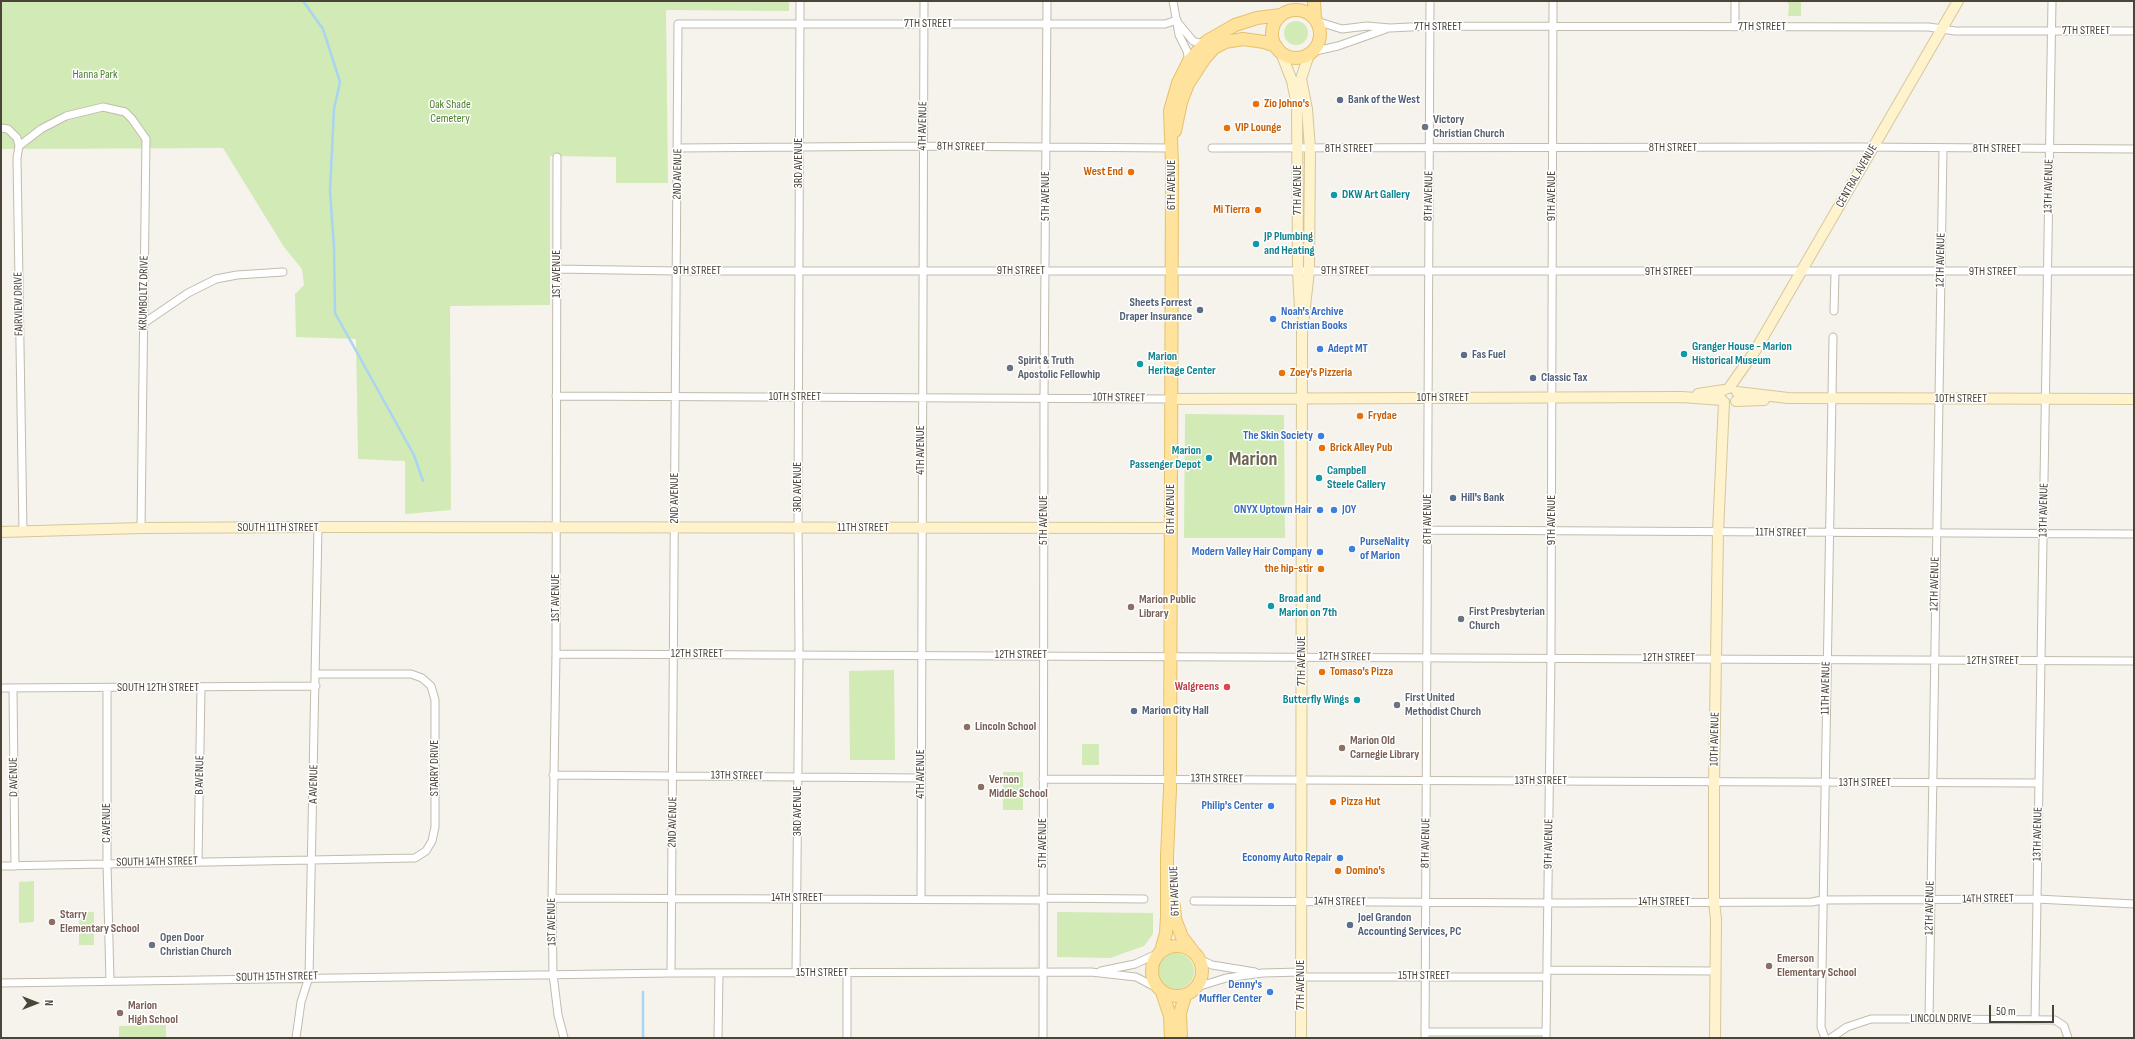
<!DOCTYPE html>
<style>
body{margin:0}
#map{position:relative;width:2135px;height:1039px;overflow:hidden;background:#f6f3ec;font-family:"Sofia Sans Condensed",sans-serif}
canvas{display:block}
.frame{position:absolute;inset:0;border:2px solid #4b4439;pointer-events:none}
.north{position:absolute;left:16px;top:983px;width:40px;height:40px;-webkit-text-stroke:3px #fff;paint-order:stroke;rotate:90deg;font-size:11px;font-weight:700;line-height:16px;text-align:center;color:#4b4439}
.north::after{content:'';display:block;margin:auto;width:14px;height:18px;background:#4b4439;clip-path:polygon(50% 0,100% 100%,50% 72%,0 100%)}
.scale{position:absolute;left:1989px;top:1005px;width:65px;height:18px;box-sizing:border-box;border:2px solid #4b4439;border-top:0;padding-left:5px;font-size:12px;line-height:14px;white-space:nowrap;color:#4b4439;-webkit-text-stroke:3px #fff;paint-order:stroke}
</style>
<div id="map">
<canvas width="2135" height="1039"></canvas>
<div class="frame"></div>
<div class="north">N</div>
<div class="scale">50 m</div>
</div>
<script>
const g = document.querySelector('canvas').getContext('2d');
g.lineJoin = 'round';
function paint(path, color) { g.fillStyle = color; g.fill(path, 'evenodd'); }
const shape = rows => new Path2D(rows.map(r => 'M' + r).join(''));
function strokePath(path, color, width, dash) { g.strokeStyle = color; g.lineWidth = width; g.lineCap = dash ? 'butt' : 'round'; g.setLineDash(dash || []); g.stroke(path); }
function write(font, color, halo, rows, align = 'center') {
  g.font = font + ' "Sofia Sans Condensed",sans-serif'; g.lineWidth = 3; g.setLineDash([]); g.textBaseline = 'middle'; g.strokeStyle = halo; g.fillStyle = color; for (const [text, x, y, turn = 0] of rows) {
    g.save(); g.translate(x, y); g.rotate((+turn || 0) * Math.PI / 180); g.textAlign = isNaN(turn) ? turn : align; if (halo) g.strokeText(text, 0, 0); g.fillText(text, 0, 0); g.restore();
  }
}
paint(shape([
 [1,1,789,1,789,11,666,10,668,183,616,183,616,157,550,156,550,305,450,306,451,510,405,514,405,461,358,459,356,339,296,337,295,294,304,285,302,269,284,247,223,148,1,149],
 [1787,1,1801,1,1801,16,1788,16,1789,5],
 '1284 33a12 12 0 1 1 24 0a12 12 0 1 1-24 0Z',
 [1185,414,1284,415,1285,538,1184,538],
 [894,670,895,760,850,760,849,671],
 [1082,744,1099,744,1099,765,1082,765],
 [1003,772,1023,772,1023,810,1003,810],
 [34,881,34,922,19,923,19,882],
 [79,912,94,912,94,945,79,945],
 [1057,912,1153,913,1153,934,1144,946,1110,958,1057,957],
 '1158 971a18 18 0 1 1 36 0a18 18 0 1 1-36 0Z',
 [166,1025,166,1038,119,1038,119,1026]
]), '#d2eab5');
strokePath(shape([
 [303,1,323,29,340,82,334,109,330,191,334,247,335,313,414,455,423,481],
 [643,1038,643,992]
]), '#a9d4f2', 2.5);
const street = shape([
 [1173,1,1179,35,1187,51,1189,61],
 [1316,21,1342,29,1367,26,1390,28,1430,26,1929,27,1955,31,2134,31],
 [1179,24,1193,41,1199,43,1206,41],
 [1735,27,1735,1],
 [1311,52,1338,46,1386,29],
 [1,128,8,129,17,138,19,146],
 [678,148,923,146,1172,148],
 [1212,148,1860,147,2134,149],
 [557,157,556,654,552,898,553,974,558,1015,564,1038],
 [557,269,677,271,2134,271],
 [1834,311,1835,273],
 [144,323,188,293,216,279,237,275,283,272],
 [556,396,1171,399],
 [1428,530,2134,534],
 [23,532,17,158,19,146,41,129,66,116,103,107,125,112,132,119,146,139,141,528],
 [556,654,2134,661],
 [1,688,316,686],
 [107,688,107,863,110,981],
 [13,689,15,866],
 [553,775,921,778],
 [1043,779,2039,783],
 [198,861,201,688],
 [1,866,415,858,426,851,432,841,435,827,435,700,431,686,422,678,411,674,316,674],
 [552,898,1043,900],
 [1043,898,1144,899],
 [921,899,924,1],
 [1194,901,1561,903,1812,902,1822,900,2037,899,2134,904],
 [1199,959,1212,965,1255,972],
 [1547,970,1716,971],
 [1101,971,1135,964,1159,953],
 [671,973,678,24,1165,24,1177,20],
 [796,973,799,654,798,512,800,1],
 [1301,977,1547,977],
 [1,983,671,973,1091,972,1136,977,1159,989],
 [1197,987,1226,978,1263,973,1301,972],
 [1929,1019,1943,149],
 [2035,1020,2052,1],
 [1425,1032,1546,1032],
 [296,1038,301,1002,309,977,318,527],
 [718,1038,719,973],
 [847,1038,847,973],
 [1043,1038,1044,398,1047,1],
 [1425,1038,1430,1],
 [1546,1038,1551,657,1553,1],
 [1825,1038,1821,1027,1833,337],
 [1831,1038,1847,1027,1871,1019,1929,1019,2055,1020,2064,1026,2068,1038]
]);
const secondary = shape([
 [1280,50,1292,81,1297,105,1298,271,1300,309],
 [1729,388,1755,351,1958,1],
 [1737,392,1788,398,2134,399],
 [1698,394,1724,390],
 [1171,399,1682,397,1722,400],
 [1736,401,1764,400],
 [1,532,141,528,318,527,1171,528],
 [1301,1038,1302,333,1309,271,1310,149,1307,109,1301,79,1309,54],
 [1715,1038,1716,919,1714,902,1714,783,1718,532,1724,402]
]);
const primary = shape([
 [1314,1,1315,18],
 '1272 34a24 24 0 1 1 48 0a24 24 0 1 1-48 0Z',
 [1175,131,1181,102,1188,84,1205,58,1214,48,1225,42,1243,39,1264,42,1276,46],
 [1174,906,1175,919,1182,937,1192,950],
 '1152 971a25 25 0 1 1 50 0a25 25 0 1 1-50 0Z',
 [1161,951,1166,933,1167,916,1167,856,1170,789,1172,165,1170,111,1178,83,1189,61,1207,41,1235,25,1257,18,1281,15],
 [1162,992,1170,1016,1171,1038],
 [1181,1038,1180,1013,1185,996]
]);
strokePath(street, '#c2bbae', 9);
strokePath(secondary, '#d6c79b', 12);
strokePath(primary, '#e6c16a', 14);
strokePath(street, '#fff', 7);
strokePath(secondary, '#fff3cd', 10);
strokePath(primary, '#ffe39c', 12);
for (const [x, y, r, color] of [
 [1340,100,4,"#5c6f8a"],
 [1256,104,4,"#e8710a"],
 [1425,127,4,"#6b7280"],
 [1227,128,4,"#e8710a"],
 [1131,172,4,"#e8710a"],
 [1334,195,4,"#0f9aa8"],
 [1258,210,4,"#e8710a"],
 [1256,244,4,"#0f9aa8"],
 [1200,310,4,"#5c6f8a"],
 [1273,319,4,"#3f7fe0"],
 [1320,349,4,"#3f7fe0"],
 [1684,354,4,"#0f9aa8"],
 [1464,355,4,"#5c6f8a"],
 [1140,364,4,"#0f9aa8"],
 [1010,368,4,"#6b7280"],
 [1282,373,4,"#e8710a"],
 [1533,378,4,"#5c6f8a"],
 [1360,416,4,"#e8710a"],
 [1321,436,4,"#3f7fe0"],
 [1322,448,4,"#e8710a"],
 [1209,458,4,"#0f9aa8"],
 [1319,478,4,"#0f9aa8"],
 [1453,498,4,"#5c6f8a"],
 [1320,510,4,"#3f7fe0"],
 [1334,510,4,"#3f7fe0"],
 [1352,549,4,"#3f7fe0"],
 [1320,552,4,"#3f7fe0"],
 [1321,569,4,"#e8710a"],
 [1271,606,4,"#0f9aa8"],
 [1131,607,4,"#8d6e63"],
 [1461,619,4,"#6b7280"],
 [1322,672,4,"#e8710a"],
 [1227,687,4,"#e0444e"],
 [1357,700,4,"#0f9aa8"],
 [1397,705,4,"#6b7280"],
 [1134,711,4,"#5c6f8a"],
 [967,727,4,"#8d6e63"],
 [1342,748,4,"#8d6e63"],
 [981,787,4,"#8d6e63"],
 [1333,802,4,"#e8710a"],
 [1271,806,4,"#3f7fe0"],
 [1340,858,4,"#3f7fe0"],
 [1338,871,4,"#e8710a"],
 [52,922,4,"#8d6e63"],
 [1350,925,4,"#5c6f8a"],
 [152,945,4,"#6b7280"],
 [1769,966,4,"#8d6e63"],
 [1270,992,4,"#3f7fe0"],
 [120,1013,4,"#8d6e63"]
]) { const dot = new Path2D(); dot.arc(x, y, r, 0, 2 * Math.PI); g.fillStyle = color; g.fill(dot); strokePath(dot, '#fff', 1.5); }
write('12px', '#4b4439', '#fff', [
 ["7TH STREET",928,24],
 ["7TH STREET",1438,27],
 ["7TH STREET",1762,27],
 ["7TH STREET",2086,31],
 ["4TH AVENUE",923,126,-89],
 ["8TH STREET",961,147,1],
 ["8TH STREET",1673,148],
 ["8TH STREET",1349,149],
 ["8TH STREET",1997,149],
 ["3RD AVENUE",799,163,-90],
 ["2ND AVENUE",678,174,-89],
 ["CENTRAL AVENUE",1857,176,-60],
 ["6TH AVENUE",1172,185,-90],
 ["13TH AVENUE",2049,186,-89],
 ["7TH AVENUE",1298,190,-90],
 ["5TH AVENUE",1046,196,-90],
 ["8TH AVENUE",1429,196,-89],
 ["9TH AVENUE",1552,196,-90],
 ["12TH AVENUE",1941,260,-89],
 ["9TH STREET",697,271],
 ["9TH STREET",1021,271],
 ["9TH STREET",1345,271],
 ["9TH STREET",1669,272],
 ["9TH STREET",1993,272],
 ["1ST AVENUE",557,274,-90],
 ["KRUMBOLTZ DRIVE",144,293,-89],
 ["FAIRVIEW DRIVE",19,304,-91],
 ["10TH STREET",795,397],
 ["10TH STREET",1119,398,1],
 ["10TH STREET",1443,398],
 ["10TH STREET",1961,399],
 ["4TH AVENUE",921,450,-90],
 ["3RD AVENUE",798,487,-90],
 ["2ND AVENUE",675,498,-90],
 ["6TH AVENUE",1171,509,-90],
 ["13TH AVENUE",2044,510,-89],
 ["8TH AVENUE",1428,519,-90],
 ["5TH AVENUE",1044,520,-90],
 ["9TH AVENUE",1552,520,-90],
 ["SOUTH 11TH STREET",278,528],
 ["11TH STREET",863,528],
 ["11TH STREET",1781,533,1],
 ["12TH AVENUE",1935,584,-89],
 ["1ST AVENUE",556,598,-90],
 ["12TH STREET",697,654],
 ["12TH STREET",1021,655],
 ["12TH STREET",1345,657,1],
 ["12TH STREET",1669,658],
 ["7TH AVENUE",1302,661,-90],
 ["12TH STREET",1993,661],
 ["SOUTH 12TH STREET",158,688],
 ["11TH AVENUE",1826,688,-89],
 ["10TH AVENUE",1715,739,-89],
 ["STARRY DRIVE",435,768,-90],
 ["4TH AVENUE",921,774,-90],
 ["B AVENUE",200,775,-89],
 ["13TH STREET",737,776,1],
 ["D AVENUE",14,777,-91],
 ["13TH STREET",1217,779,1],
 ["13TH STREET",1541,781],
 ["13TH STREET",1865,783],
 ["A AVENUE",314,784,-89],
 ["3RD AVENUE",798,811,-90],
 ["2ND AVENUE",673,822,-89],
 ["C AVENUE",107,823,-90],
 ["13TH AVENUE",2038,834,-89],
 ["5TH AVENUE",1043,843,-90],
 ["8TH AVENUE",1426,843,-89],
 ["9TH AVENUE",1549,844,-89],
 ["SOUTH 14TH STREET",157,862,-1],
 ["6TH AVENUE",1175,891,-92],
 ["14TH STREET",797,898],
 ["14TH STREET",1988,899,-1],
 ["14TH STREET",1340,902,1],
 ["14TH STREET",1664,902],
 ["12TH AVENUE",1930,908,-89],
 ["1ST AVENUE",552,922,-91],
 ["15TH STREET",822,973],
 ["15TH STREET",1424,976],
 ["SOUTH 15TH STREET",277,977,-1],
 ["7TH AVENUE",1301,985,-90],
 ["LINCOLN DRIVE",1941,1019]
]);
write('12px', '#4a7f2a', '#fff', [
 ["Hanna Park",95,75],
 ["Oak Shade",450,105],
 ["Cemetery",450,119]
]);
write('bold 12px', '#4e5e75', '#fff', [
 ["Bank of the West",1348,100],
 ["Sheets Forrest",1192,303,"right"],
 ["Draper Insurance",1192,317,"right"],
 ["Fas Fuel",1472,355],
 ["Classic Tax",1541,378],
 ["Hill's Bank",1461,498],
 ["Marion City Hall",1142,711],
 ["Joel Grandon",1358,918],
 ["Accounting Services, PC",1358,932]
], 'left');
write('bold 12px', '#c56008', '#fff', [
 ["Zio Johno's",1264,104],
 ["VIP Lounge",1235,128],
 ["West End",1123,172,"right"],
 ["Mi Tierra",1250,210,"right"],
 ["Zoey's Pizzeria",1290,373],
 ["Frydae",1368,416],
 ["Brick Alley Pub",1330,448],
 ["the hip-stir",1313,569,"right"],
 ["Tomaso's Pizza",1330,672],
 ["Pizza Hut",1341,802],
 ["Domino's",1346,871]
], 'left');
write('bold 12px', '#5b616d', '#fff', [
 ["Victory",1433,120],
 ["Christian Church",1433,134],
 ["Spirit & Truth",1018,361],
 ["Apostolic Fellowhip",1018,375],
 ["First Presbyterian",1469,612],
 ["Church",1469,626],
 ["First United",1405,698],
 ["Methodist Church",1405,712],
 ["Open Door",160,938],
 ["Christian Church",160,952]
], 'left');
write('bold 12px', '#0d838f', '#fff', [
 ["DKW Art Gallery",1342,195],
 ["JP Plumbing",1264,237],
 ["and Heating",1264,251],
 ["Granger House - Marion",1692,347],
 ["Historical Museum",1692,361],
 ["Marion",1148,357],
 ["Heritage Center",1148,371],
 ["Marion",1201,451,"right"],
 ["Passenger Depot",1201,465,"right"],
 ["Campbell",1327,471],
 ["Steele Callery",1327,485],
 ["Broad and",1279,599],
 ["Marion on 7th",1279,613],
 ["Butterfly Wings",1349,700,"right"]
], 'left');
write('bold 12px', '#366cbe', '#fff', [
 ["Noah's Archive",1281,312,"left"],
 ["Christian Books",1281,326,"left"],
 ["Adept MT",1328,349,"left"],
 ["The Skin Society",1313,436],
 ["ONYX Uptown Hair",1312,510],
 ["JOY",1342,510,"left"],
 ["PurseNality",1360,542,"left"],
 ["of Marion",1360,556,"left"],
 ["Modern Valley Hair Company",1312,552],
 ["Philip's Center",1263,806],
 ["Economy Auto Repair",1332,858],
 ["Denny's",1262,985],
 ["Muffler Center",1262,999]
], 'right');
write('bold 12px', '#785e54', '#fff', [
 ["Marion Public",1139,600],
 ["Library",1139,614],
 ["Lincoln School",975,727],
 ["Marion Old",1350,741],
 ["Carnegie Library",1350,755],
 ["Vernon",989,780],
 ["Middle School",989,794],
 ["Starry",60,915],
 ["Elementary School",60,929],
 ["Emerson",1777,959],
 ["Elementary School",1777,973],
 ["Marion",128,1006],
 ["High School",128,1020]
], 'left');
write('bold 12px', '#be3a42', '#fff', [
 ["Walgreens",1219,687]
], 'right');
write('bold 20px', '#6e6250', '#fff', [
 ["Marion",1253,460]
]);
</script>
